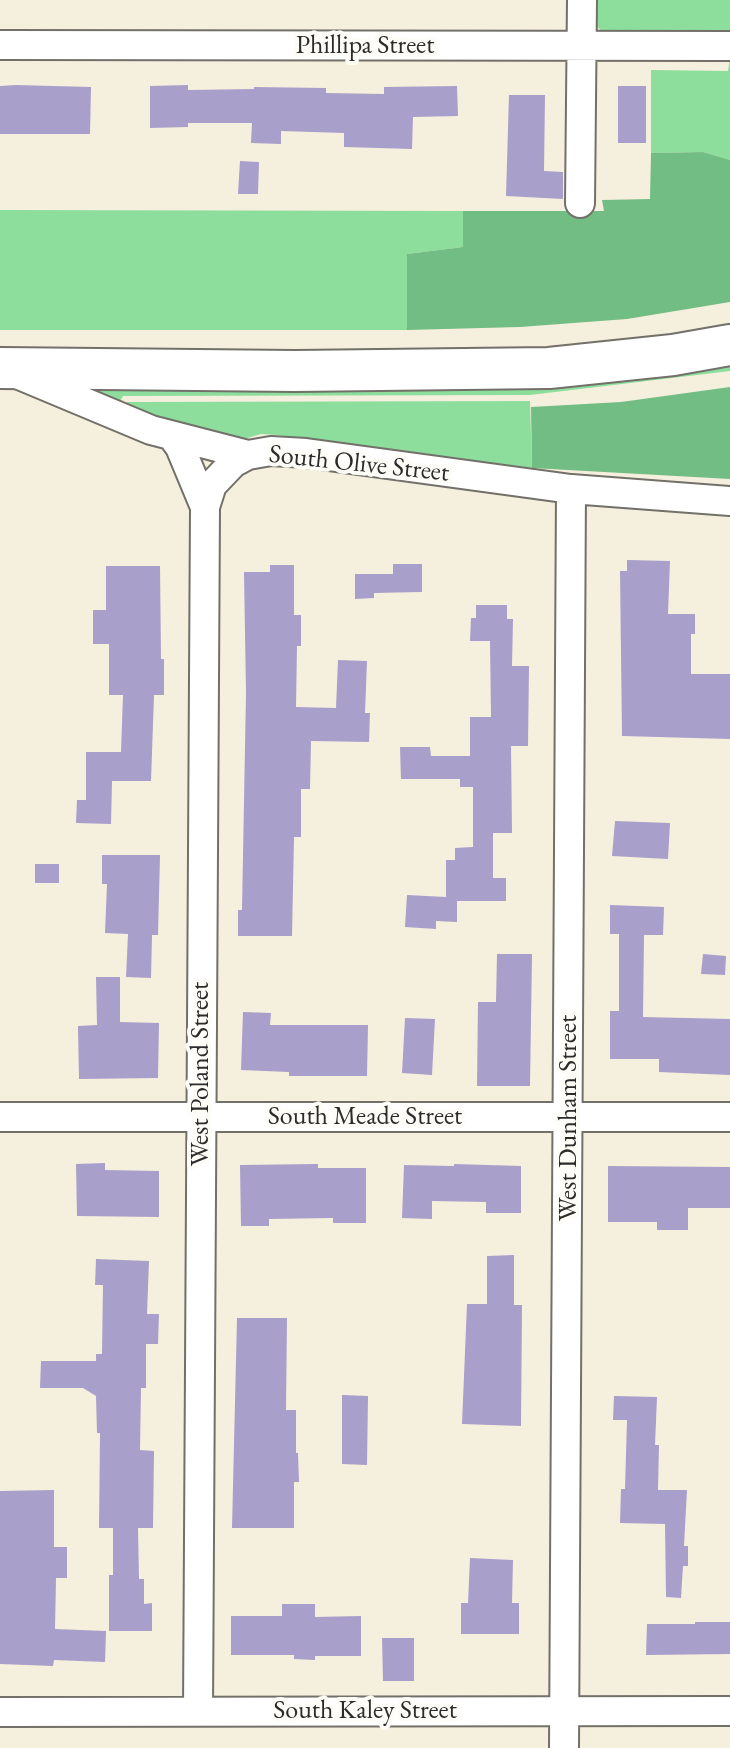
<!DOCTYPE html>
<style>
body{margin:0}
canvas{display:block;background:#f5efdd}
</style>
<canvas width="730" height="1748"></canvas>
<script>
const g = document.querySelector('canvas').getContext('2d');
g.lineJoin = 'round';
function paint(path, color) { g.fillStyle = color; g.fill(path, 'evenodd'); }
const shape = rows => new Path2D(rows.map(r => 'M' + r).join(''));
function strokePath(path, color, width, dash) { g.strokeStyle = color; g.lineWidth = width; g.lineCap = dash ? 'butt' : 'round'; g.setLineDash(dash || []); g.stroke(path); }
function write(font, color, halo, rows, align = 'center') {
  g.font = font + ' "EB Garamond",serif'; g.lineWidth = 8; g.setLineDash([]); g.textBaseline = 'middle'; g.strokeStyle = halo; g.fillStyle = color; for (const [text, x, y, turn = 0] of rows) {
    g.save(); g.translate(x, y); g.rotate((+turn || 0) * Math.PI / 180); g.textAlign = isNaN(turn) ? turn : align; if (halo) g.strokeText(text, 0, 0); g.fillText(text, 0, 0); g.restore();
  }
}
paint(shape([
 [596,0,730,0,730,31,601,31,595,24],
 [730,58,730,160,703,152,651,153,651,70,728,71],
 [0,210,463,211,463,247,407,254,407,330,0,330],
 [730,360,730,371,530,395,123,396,118,405,75,384],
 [530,401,532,468,276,435,261,434,241,440,181,428,124,408,127,402]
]), '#8dde9d');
paint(shape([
 [703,152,730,160,730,302,627,319,520,327,407,330,407,254,463,247,463,211,604,211,602,200,650,199,651,153],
 [730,387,730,479,532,468,531,407,621,402]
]), '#72bd84');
paint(shape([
 [16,85,91,87,90,134,0,134,0,86],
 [188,85,188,90,254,89,254,87,326,88,326,93,384,94,384,87,457,86,458,116,413,117,412,149,344,147,344,133,281,131,281,144,251,143,252,123,188,123,188,127,150,128,150,86],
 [618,86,646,86,646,143,618,143],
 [509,95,545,95,544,171,563,172,563,199,506,196],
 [240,161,259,162,258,194,238,194],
 [627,560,670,561,668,614,695,614,695,634,691,634,691,674,730,674,730,739,622,736,620,571,627,571],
 [393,564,422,564,422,592,374,593,374,598,355,599,355,574,393,574],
 [270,565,294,565,294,615,301,615,301,646,297,646,296,707,336,708,338,660,367,661,365,713,370,713,369,742,311,741,310,789,301,789,301,837,294,837,292,936,238,936,238,910,242,910,246,693,244,572,270,572],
 [106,566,160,566,161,659,164,659,164,695,154,695,151,781,112,781,111,824,76,823,77,800,86,800,86,752,121,752,123,695,109,695,109,644,93,644,93,610,106,610],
 [476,605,507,605,507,619,513,619,512,666,529,666,528,746,511,746,512,833,493,833,493,878,506,878,506,901,457,901,457,922,436,921,436,929,405,927,407,895,446,897,446,860,455,860,455,848,473,847,473,787,460,787,460,779,401,779,400,747,430,747,431,756,470,756,470,717,491,717,490,641,470,641,471,618,476,618],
 [615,821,670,823,668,859,612,856],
 [102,855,160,855,158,935,152,935,151,978,126,977,128,934,105,933,107,884,102,884],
 [35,864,59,864,59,883,35,883],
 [610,905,664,907,663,935,644,935,643,1017,730,1019,730,1075,659,1072,659,1059,610,1059,610,1011,619,1011,619,934,610,934],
 [497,954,532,954,530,1086,477,1086,478,1002,496,1002],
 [703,954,726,956,725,975,701,974],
 [96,977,120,977,120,1022,159,1023,158,1078,79,1079,78,1026,97,1025],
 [243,1012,271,1013,270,1025,368,1025,367,1076,289,1076,289,1072,241,1070],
 [405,1018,435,1019,432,1075,402,1073],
 [105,1163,105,1170,159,1171,159,1217,77,1216,76,1164],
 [318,1164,318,1168,366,1168,366,1223,333,1223,333,1218,269,1219,269,1226,241,1226,240,1165],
 [454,1164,521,1166,521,1213,486,1213,486,1202,432,1201,432,1219,402,1218,404,1165,454,1166],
 [608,1166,730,1167,730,1208,688,1208,688,1230,657,1230,657,1222,608,1222],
 [514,1255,514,1305,522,1305,521,1426,462,1424,467,1304,487,1304,487,1256],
 [96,1259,149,1261,147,1314,159,1314,158,1344,146,1344,146,1388,141,1388,140,1450,154,1451,153,1528,138,1528,139,1579,144,1579,144,1604,152,1603,152,1631,109,1631,109,1575,113,1575,113,1528,99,1528,100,1433,97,1433,96,1396,83,1388,40,1388,41,1361,96,1361,96,1354,102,1354,103,1285,95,1285],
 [237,1318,287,1318,286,1410,296,1410,296,1453,298,1453,299,1482,294,1482,294,1528,232,1528],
 [342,1395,368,1396,367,1465,342,1464],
 [614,1396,657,1397,655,1445,659,1445,658,1490,687,1490,684,1546,688,1546,688,1566,683,1566,681,1598,666,1597,665,1524,620,1523,621,1489,625,1489,627,1420,613,1420],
 [54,1490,54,1547,67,1547,67,1578,56,1578,55,1629,106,1631,105,1662,54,1660,53,1666,0,1664,0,1491],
 [470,1558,513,1560,512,1603,519,1603,519,1634,461,1634,461,1603,468,1603],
 [282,1604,315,1604,315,1617,361,1616,361,1656,315,1656,315,1660,294,1659,294,1655,231,1655,231,1616,282,1616],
 [695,1622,730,1622,730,1654,646,1655,647,1624,695,1624],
 [382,1638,414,1638,414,1681,383,1681]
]), '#a99fcb');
const street = shape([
 [0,45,730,46],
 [580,203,582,0],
 [17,374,151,430,248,455,271,451,306,453,571,489,730,501],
 [172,436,180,447,205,507],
 [0,1117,730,1117],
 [198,1711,205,507,212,485,233,463,248,455],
 [0,1712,730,1711],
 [564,1748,571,489]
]);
const secondary = shape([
 [0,368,295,371,549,368,673,355,730,345]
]);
strokePath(street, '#727069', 32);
strokePath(secondary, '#727069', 44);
strokePath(street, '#fff', 28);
strokePath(secondary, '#fff', 40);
write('26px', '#2b2b2b', '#fdfcf7', [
 ["Phillipa Street",365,46],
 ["South Olive Street",359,464,6],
 ["West Poland Street",201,1074,-90],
 ["South Meade Street",365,1117],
 ["West Dunham Street",569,1118,-90],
 ["South Kaley Street",365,1711]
]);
</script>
